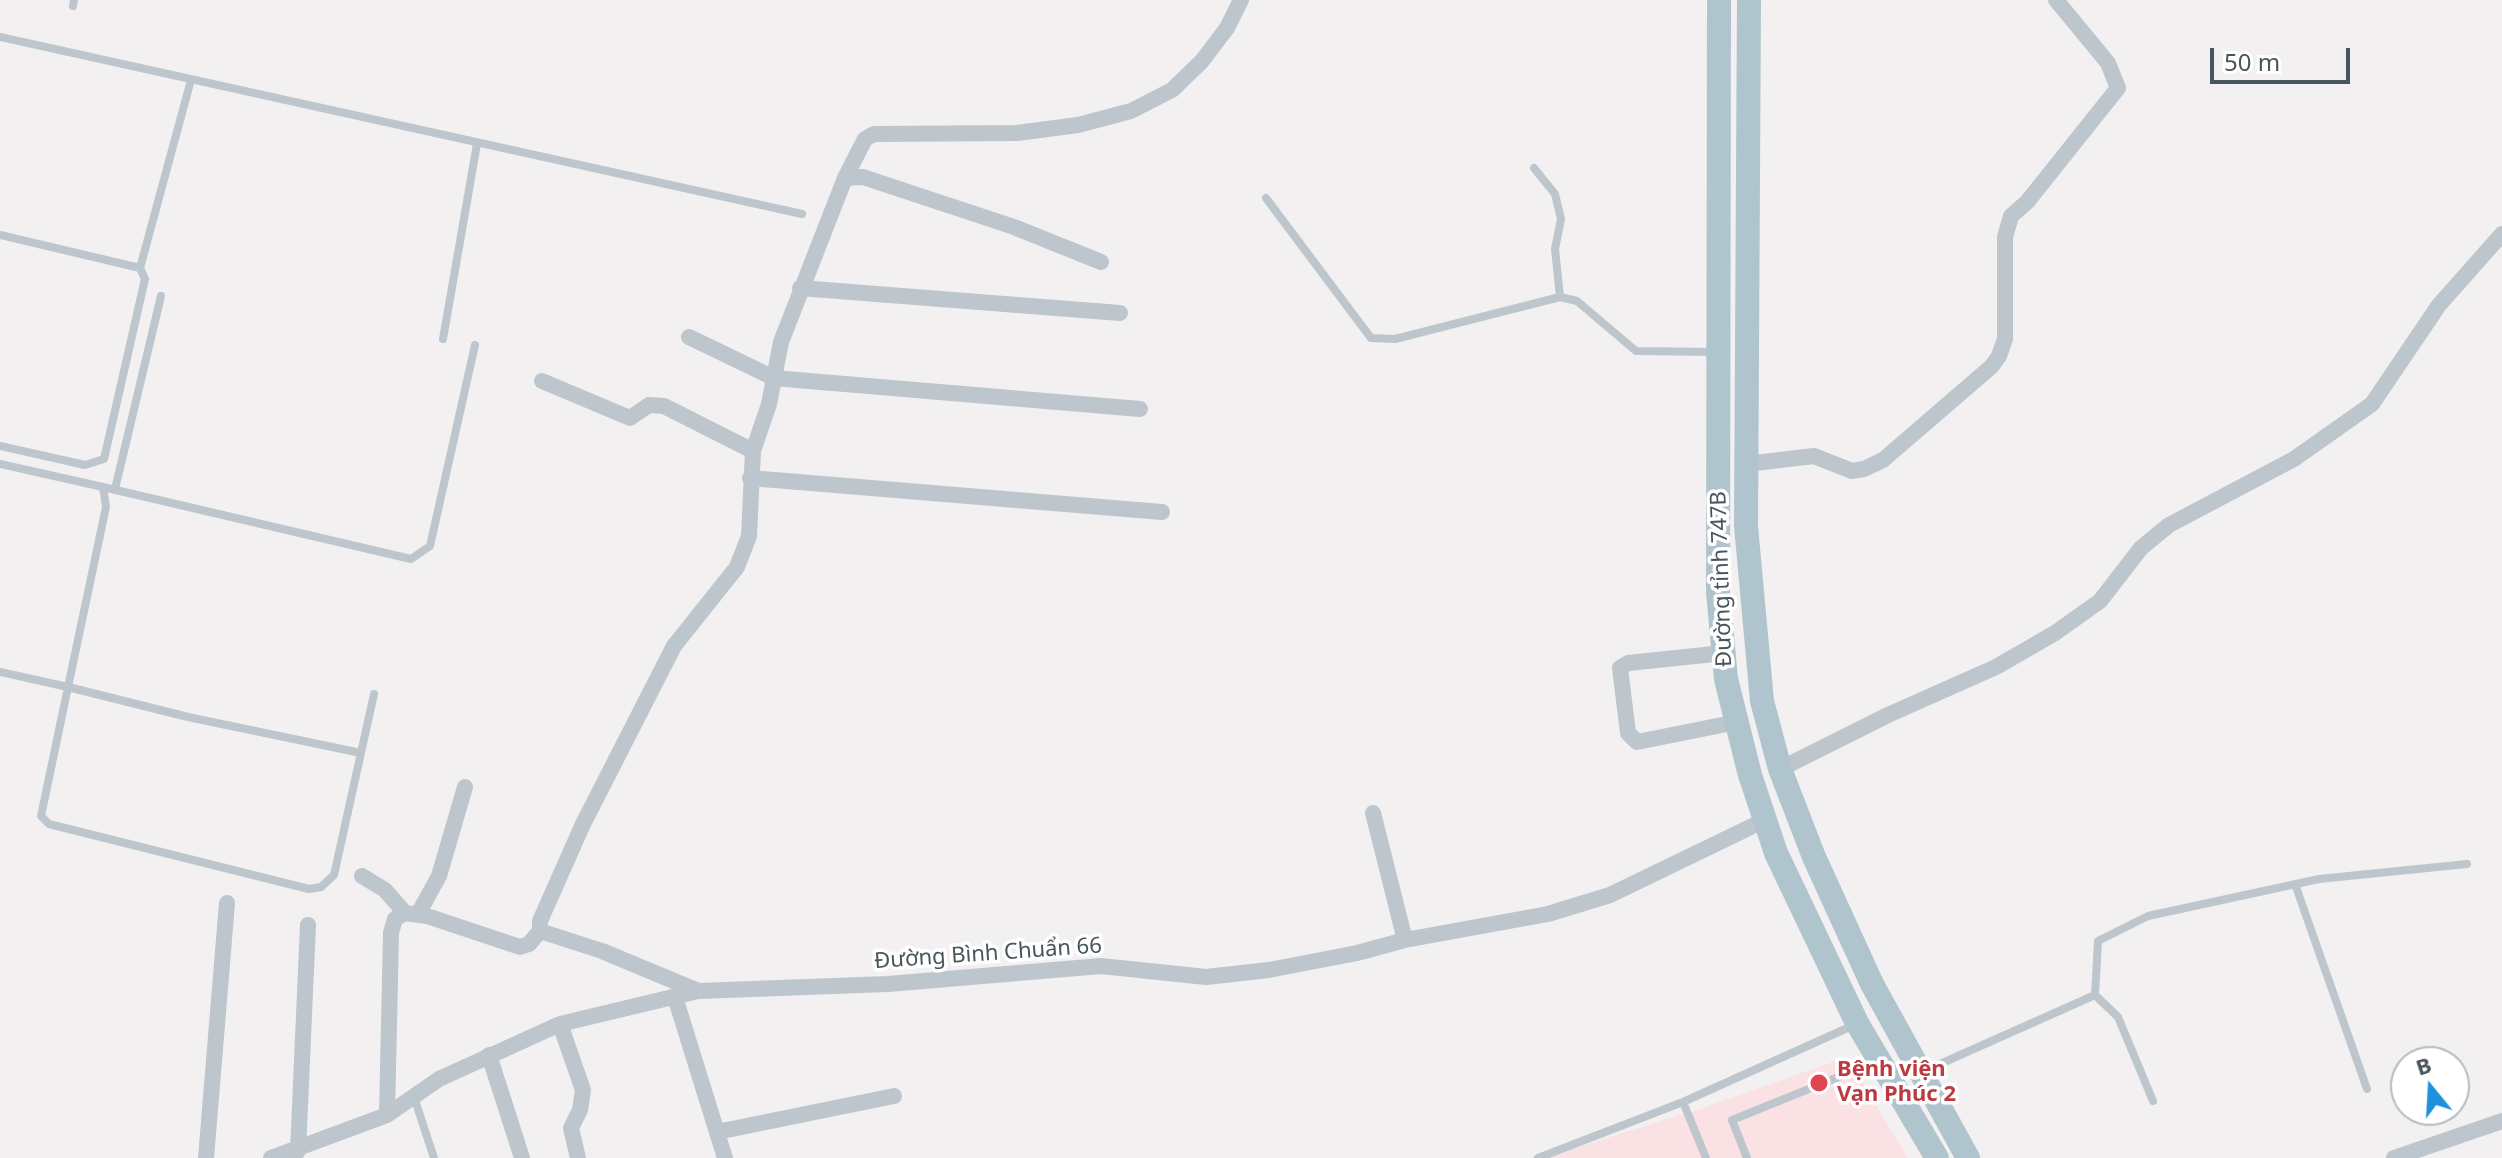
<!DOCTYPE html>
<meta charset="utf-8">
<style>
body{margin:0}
#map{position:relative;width:2502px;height:1158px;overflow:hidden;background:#f2f0f0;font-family:"Noto Sans",sans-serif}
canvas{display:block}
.north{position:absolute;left:2390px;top:1046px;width:80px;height:80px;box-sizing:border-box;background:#fff;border:2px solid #b6bbbe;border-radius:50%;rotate:342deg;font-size:22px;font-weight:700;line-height:32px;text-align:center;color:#48565c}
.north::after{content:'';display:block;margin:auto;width:28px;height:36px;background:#1f90dc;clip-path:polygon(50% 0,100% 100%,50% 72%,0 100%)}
.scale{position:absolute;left:2210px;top:48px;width:140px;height:36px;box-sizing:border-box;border:4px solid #48565c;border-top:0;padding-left:10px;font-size:24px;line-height:28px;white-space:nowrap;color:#48565c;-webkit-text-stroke:6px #fff;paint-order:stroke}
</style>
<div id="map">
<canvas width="2502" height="1158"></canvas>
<div class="north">B</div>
<div class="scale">50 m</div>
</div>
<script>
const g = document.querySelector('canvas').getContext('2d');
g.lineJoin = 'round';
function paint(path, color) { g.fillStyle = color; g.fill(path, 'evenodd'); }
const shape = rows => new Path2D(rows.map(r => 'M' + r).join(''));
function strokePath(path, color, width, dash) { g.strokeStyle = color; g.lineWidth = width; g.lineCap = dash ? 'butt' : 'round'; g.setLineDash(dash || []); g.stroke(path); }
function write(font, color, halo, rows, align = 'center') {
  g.font = font + ' "Noto Sans",sans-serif'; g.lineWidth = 7; g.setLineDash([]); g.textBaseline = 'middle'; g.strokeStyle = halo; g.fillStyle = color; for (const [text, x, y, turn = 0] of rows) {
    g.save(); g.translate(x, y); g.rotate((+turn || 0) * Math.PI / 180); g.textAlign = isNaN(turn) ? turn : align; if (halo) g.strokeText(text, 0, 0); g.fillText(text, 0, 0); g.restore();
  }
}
paint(shape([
 [1847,1057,1908,1158,1543,1158,1703,1108]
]), '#fae1e3');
strokePath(shape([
 [73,6,74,0],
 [0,37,802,214],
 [1534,168,1555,194,1561,219,1555,249,1560,297],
 [1266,198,1371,338,1395,339,1560,297,1577,301,1636,351,1714,352],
 [0,235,140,268],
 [443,339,477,144],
 [0,446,85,465,104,459,145,279,140,268,191,80],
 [0,464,103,487,106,507,68,687,0,672],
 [103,487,411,559,430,546,475,345],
 [115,489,161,296],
 [361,753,188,717,68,687,41,816,49,824,309,889,321,887,334,875,374,694],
 [2295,884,2367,1089],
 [2095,995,2098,941,2148,916,2319,879,2467,864],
 [1922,1072,2095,995,2118,1017,2153,1101],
 [414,1097,434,1158],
 [1683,1102,1706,1158],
 [1538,1158,1683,1102,1854,1025],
 [1747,1158,1732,1120,1878,1061]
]), '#bcc6cc', 8);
strokePath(shape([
 [845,178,865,139,874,134,1017,133,1078,125,1131,111,1172,90,1202,61,1227,28,1241,0],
 [800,288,1120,313],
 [689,337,774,378,1140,409],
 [542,381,630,418,649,405,664,406,753,451],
 [1746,464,1814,456,1852,471,1864,469,1883,460,1992,366,1999,356,2005,339,2005,237,2011,216,2027,202,2118,88,2108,63,2056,0],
 [750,478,1162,512],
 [1724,653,1628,663,1620,668,1628,733,1637,742,1737,722],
 [1780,769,1888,715,1996,667,2055,633,2100,601,2141,548,2169,525,2294,459,2372,404,2439,305,2502,234],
 [1373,813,1405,940],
 [362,876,385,890,405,913],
 [418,914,439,876,465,787],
 [698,991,602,951,540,931,540,921,583,824,674,646,737,567,749,536,753,451,769,404,781,342,845,178,863,177,1014,227,1101,262],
 [675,997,725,1158],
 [560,1024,583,1090,580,1110,571,1128,578,1158],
 [489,1055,522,1158],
 [387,1115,391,933,395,919,405,913,427,916,520,947,529,944,540,931],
 [717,1132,894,1096],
 [298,1151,308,925],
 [206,1158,227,903],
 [271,1158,387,1115,439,1079,560,1024,698,991,888,984,1101,966,1206,977,1269,970,1357,953,1405,940,1548,914,1610,895,1765,820],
 [2394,1158,2502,1121]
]), '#bcc6cc', 16);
strokePath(shape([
 [1719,0,1718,592,1726,679,1750,775,1776,853,1857,1023,1937,1158],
 [1749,0,1746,526,1762,701,1780,769,1814,857,1872,984,1968,1158]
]), '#b0c4cd', 24);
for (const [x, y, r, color] of [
 [1819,1083,10,"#e0444e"]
]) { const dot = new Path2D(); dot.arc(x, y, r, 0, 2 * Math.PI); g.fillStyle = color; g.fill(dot); strokePath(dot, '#fff', 3); }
write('22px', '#48565c', '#fff', [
 ["Đường tỉnh 747B",1722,579,-92],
 ["Đường Bình Chuẩn 66",988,954,-4]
]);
write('bold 22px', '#be3a42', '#fff', [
 ["Bệnh viện",1837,1070],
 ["Vạn Phúc 2",1837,1095]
], 'left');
</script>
